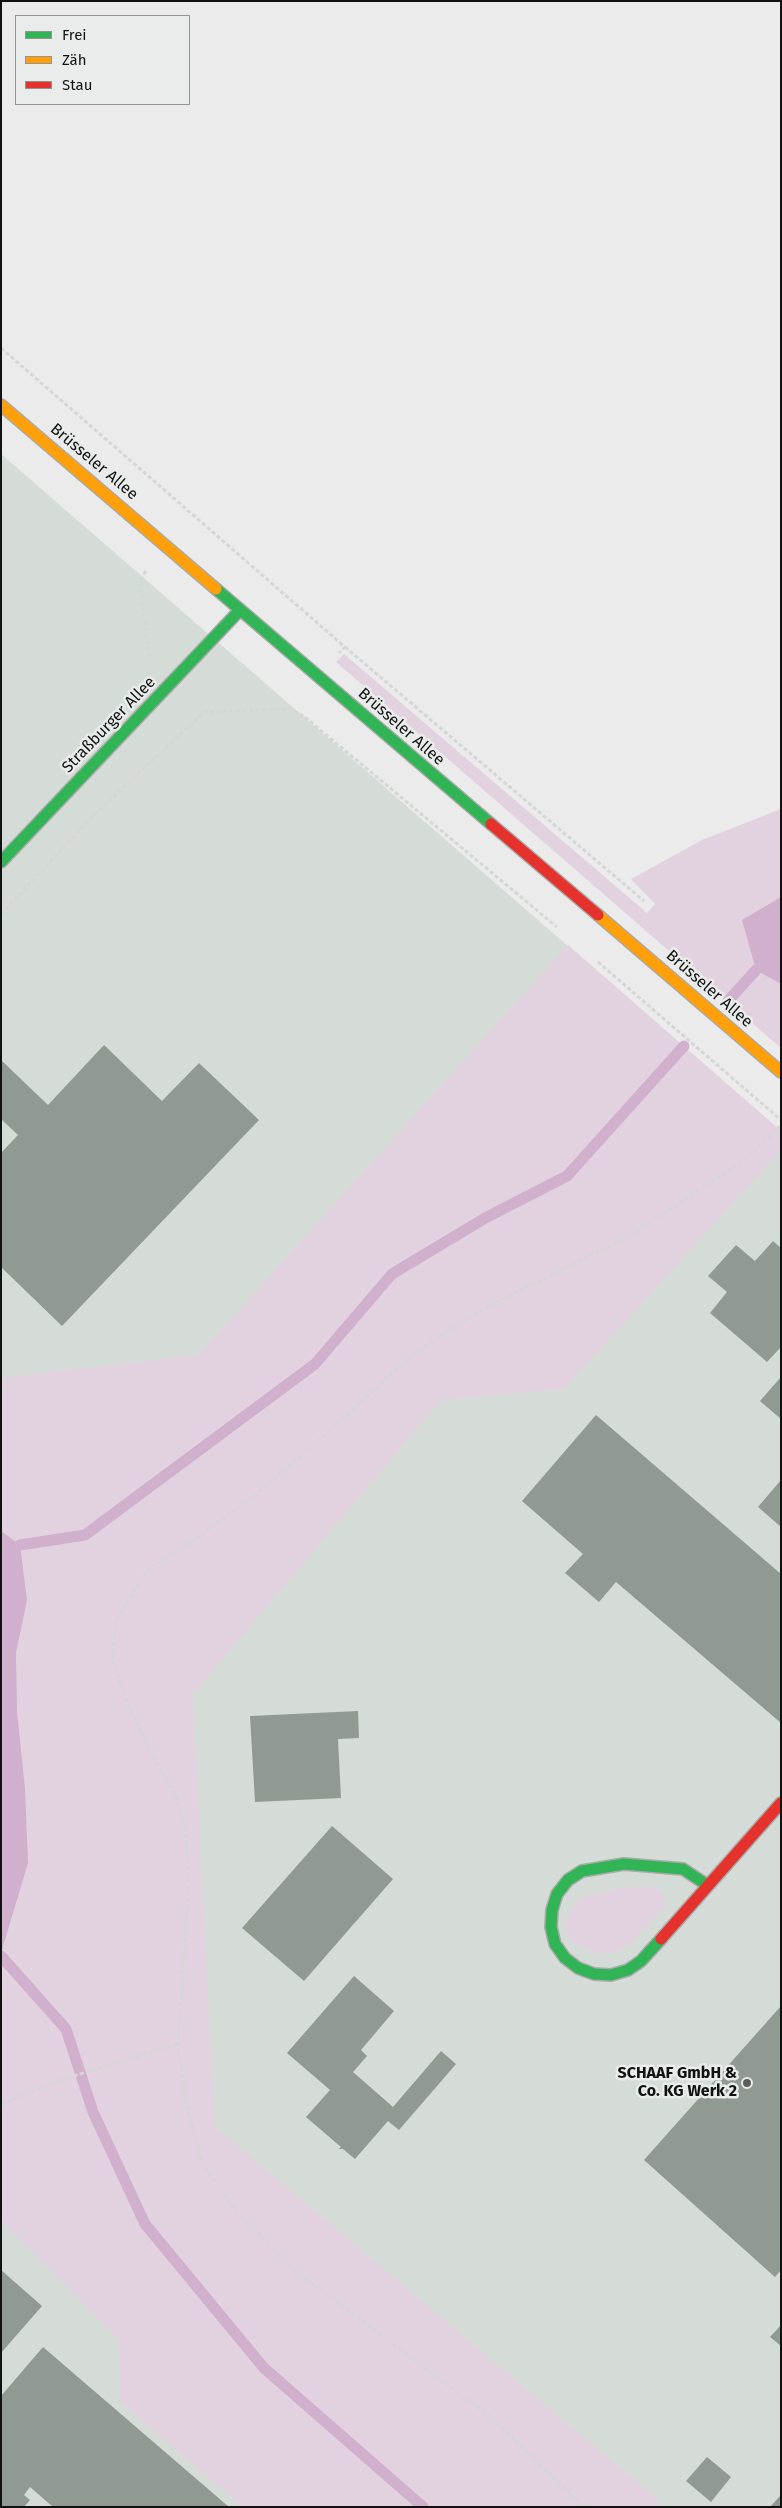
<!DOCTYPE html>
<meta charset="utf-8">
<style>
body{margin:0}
#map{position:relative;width:782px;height:2508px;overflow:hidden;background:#eaebea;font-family:"Fira Sans",sans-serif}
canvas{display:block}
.frame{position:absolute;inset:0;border:2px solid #101211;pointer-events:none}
.legend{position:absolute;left:15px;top:15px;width:175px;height:90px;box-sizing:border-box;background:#e9ecea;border:1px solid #929593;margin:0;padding:6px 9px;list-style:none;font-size:15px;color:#101211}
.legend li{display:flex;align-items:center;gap:10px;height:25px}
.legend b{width:25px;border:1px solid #929593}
</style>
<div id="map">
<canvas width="782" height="2508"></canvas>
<div class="frame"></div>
<ul class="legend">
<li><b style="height:6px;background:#30b455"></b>Frei</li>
<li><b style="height:6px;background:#ff9f0a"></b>Zäh</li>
<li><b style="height:6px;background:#e5322d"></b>Stau</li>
</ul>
</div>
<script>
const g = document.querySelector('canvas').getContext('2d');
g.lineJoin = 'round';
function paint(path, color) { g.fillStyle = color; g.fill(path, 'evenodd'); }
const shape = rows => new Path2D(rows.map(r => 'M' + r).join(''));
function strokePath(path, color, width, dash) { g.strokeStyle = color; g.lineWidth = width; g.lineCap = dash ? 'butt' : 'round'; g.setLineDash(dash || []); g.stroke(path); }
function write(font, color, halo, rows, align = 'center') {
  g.font = font + ' "Fira Sans",sans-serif'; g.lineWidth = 5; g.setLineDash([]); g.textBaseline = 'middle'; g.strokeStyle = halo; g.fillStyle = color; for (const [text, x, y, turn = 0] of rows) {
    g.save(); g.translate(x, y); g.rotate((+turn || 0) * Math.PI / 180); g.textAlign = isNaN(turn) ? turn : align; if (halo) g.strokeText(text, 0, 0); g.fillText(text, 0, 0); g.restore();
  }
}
paint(shape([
 [1,454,781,1131,781,2507,1,2507]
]), '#d5dbd7');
paint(shape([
 [344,654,647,913,655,904,631,879,702,840,781,809,781,1048,336,662],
 [568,945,781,1131,781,1150,564,1389,441,1400,193,1694,215,2127,658,2500,659,2507,243,2507,120,2401,119,2340,1,2220,1,1378,199,1355],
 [652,1886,664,1893,667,1903,630,1944,618,1951,600,1954,579,1947,571,1939,565,1925,576,1903,583,1898,623,1888]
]), '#e2d2e0');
paint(shape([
 [781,897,781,984,756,970,742,920],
 [1,1531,20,1545,27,1600,16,1653,17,1711,25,1789,28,1863,1,1953]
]), '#d0b0cc');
strokePath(shape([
 [728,1001,756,970],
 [20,1545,85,1535,315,1364,392,1274,487,1217,567,1176,684,1046],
 [1,1956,66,2029,93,2112,145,2224,264,2368,423,2507]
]), '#d0b0cc', 11);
paint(shape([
 [104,1045,162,1101,199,1063,259,1120,62,1326,1,1267,1,1153,18,1135,1,1119,1,1060,48,1105],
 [773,1241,781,1248,781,1347,767,1362,710,1313,727,1292,708,1276,736,1245,755,1261],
 [781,1377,781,1419,760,1401],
 [596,1415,781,1574,781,1723,616,1582,599,1602,565,1573,583,1554,522,1501],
 [781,1480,781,1527,758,1507],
 [358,1711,359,1738,338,1739,341,1798,255,1802,250,1716],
 [332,1826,393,1879,304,1981,242,1928],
 [354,1976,394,2011,361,2050,367,2056,353,2072,393,2107,441,2051,456,2064,399,2130,388,2121,355,2159,343,2149,339,2149,341,2147,306,2117,330,2090,287,2053],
 [781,2006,781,2270,775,2277,644,2160],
 [1,2270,42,2306,1,2353],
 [781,2325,781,2346,770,2337],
 [43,2347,229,2507,53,2507,30,2487,24,2495,30,2500,24,2507,1,2507,1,2396],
 [707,2457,731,2477,711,2502,686,2481],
 [781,2495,781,2507,770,2507]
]), '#909a93');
const fast = shape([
 [216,589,491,824],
 [1,862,240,610],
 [661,1939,641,1961,628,1970,611,1975,594,1974,578,1968,565,1958,555,1944,551,1927,552,1910,557,1894,568,1880,582,1871,624,1864,683,1869,707,1885]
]);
const slow = shape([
 [1,405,216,589],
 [598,915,781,1072]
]);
const jam = shape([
 [491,824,598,915],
 [661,1939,781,1803]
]);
strokePath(fast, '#a9aaa9', 14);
strokePath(slow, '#a9aaa9', 14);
strokePath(jam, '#a9aaa9', 14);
strokePath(shape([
 [1,348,345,647,339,653],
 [146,571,139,582,150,657],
 [345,647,644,901],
 [1,914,96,813,204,712,291,709,306,718,557,927],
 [598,962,781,1120],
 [1,2104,57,2081,178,2044],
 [584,2507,492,2418,294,2270,236,2211,203,2165,186,2103,178,2044,189,1883,186,1832,176,1796,156,1762,128,1705,112,1658,116,1621,146,1571,185,1546,256,1495,345,1417,410,1356,481,1310,628,1237,745,1160,781,1125]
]), '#d5d6d6', 3, [4, 2.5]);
strokePath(fast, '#30b455', 11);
strokePath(slow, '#ff9f0a', 11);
strokePath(jam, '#e5322d', 11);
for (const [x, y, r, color] of [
 [747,2083,5,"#5c5e5d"]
]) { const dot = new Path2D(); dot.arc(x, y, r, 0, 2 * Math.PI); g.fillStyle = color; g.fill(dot); strokePath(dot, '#e9ecea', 2); }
write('16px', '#101211', '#e9ecea', [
 ["Brüsseler Allee",94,462,40],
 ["Straßburger Allee",109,725,-46],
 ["Brüsseler Allee",401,727,41],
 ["Brüsseler Allee",709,989,41]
]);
write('bold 16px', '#101211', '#e9ecea', [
 ["SCHAAF GmbH &",737,2074],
 ["Co. KG Werk 2",737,2092]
], 'right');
</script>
